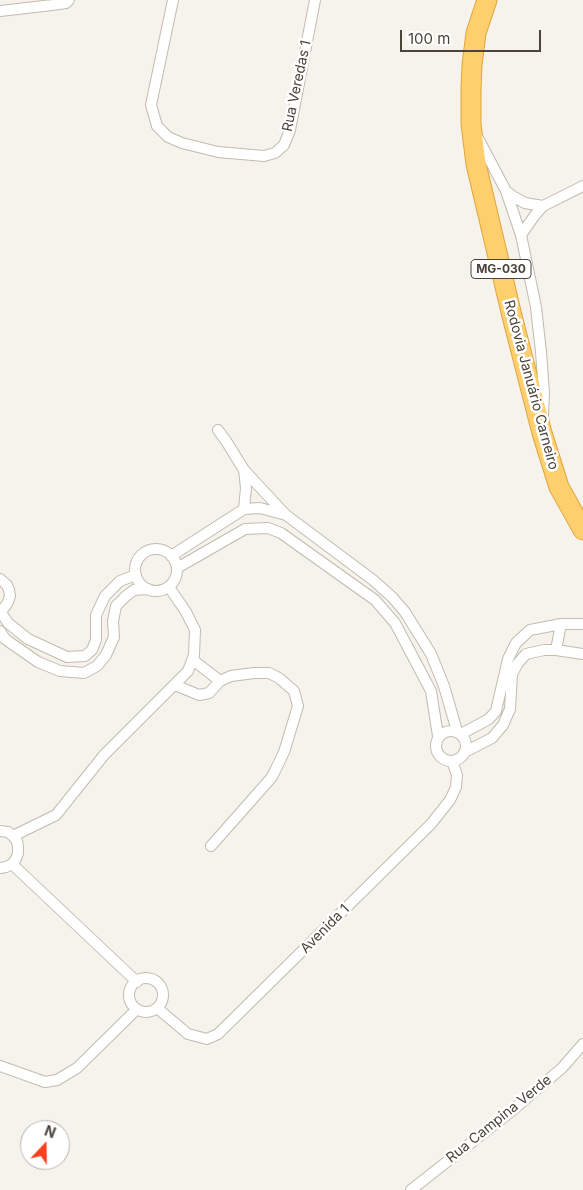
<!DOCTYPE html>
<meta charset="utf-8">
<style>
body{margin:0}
#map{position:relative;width:583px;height:1190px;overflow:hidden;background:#f6f3ec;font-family:Inter,sans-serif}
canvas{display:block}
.north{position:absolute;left:20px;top:1120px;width:50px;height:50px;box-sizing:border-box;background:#fff;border:1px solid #b7b4b0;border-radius:50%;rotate:21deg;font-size:14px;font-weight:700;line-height:20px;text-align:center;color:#4b4439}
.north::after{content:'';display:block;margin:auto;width:18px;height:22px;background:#fc3f1d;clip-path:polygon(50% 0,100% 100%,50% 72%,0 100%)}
.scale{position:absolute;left:400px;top:30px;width:141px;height:22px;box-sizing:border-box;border:2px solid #4b4439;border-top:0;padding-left:6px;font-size:15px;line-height:18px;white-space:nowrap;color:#4b4439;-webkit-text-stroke:4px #fff;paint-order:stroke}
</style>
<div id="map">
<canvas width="583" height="1190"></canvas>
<div class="north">N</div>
<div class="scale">100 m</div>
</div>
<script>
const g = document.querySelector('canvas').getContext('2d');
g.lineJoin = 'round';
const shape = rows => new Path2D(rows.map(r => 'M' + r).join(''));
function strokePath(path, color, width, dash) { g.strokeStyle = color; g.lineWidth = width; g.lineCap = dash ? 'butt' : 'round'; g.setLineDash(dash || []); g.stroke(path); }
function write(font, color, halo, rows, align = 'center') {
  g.font = font + ' Inter,sans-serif'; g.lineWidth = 5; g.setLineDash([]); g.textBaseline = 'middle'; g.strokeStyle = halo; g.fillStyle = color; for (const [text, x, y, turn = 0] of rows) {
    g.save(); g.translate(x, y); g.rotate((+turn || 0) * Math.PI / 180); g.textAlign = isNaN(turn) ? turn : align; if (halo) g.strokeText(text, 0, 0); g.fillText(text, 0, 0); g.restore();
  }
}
const street = shape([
 [173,0,151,105,157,126,168,137,182,143,218,152,264,156,275,153,284,145,290,130,315,0],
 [0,11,52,5,66,3,69,0],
 [477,136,506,191,521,235,536,307,541,352,544,393,543,415],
 [506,191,514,197,525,203,543,206],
 [521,235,535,215,543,206,583,186],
 [218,430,226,441,244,470,284,513],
 [244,509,246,488,244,470],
 '135 570a21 21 0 1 1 42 0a21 21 0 1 1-42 0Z',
 [171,556,244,509,260,508,286,515,373,580,392,597,405,612,431,654,444,686,457,731],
 [177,568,245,529,268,528,281,533,375,600,395,623,431,691,438,736],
 [0,579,7,585,9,590,10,596,8,602,5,607,0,611],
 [0,611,8,623,28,639,67,657,85,656,92,650,96,640,96,615,105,596,120,581,136,575],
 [0,631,5,639,38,662,60,671,84,673,97,666,106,655,114,637,113,621,116,606,126,596,134,590,148,589],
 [556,650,561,624],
 [193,660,220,681],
 [175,685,199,695,209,693,220,681,231,676,254,673,269,673,279,678,294,691,298,706,284,752,272,777,211,846],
 '436 746a15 15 0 1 1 30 0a15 15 0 1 1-30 0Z',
 [461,734,489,719,496,711,508,659,516,643,530,630,561,624,583,624],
 [465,752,492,738,503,725,510,709,512,674,518,663,526,654,544,650,556,650,583,654],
 [0,831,8,832,13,836,17,841,18,847,18,853,16,859,12,864,6,867,0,868],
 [13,836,56,815,104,755,188,671,194,655,195,630,186,612,169,587],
 [12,864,137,982],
 '129 995a17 17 0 1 1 34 0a17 17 0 1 1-34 0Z',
 [157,1008,188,1034,207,1039,218,1034,431,824,450,800,456,787,457,775,452,761],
 [0,1066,45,1082,57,1080,77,1068,137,1009],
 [411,1190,514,1109,562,1068,583,1044]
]);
const highway = shape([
 [487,0,476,33,472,65,471,90,471,124,476,164,512,316,542,433,559,487,583,530]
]);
strokePath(street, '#c2bbae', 12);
strokePath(highway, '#e0a43c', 21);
strokePath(street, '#fff', 10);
strokePath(highway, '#ffcf6e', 19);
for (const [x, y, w] of [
 [501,269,60]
]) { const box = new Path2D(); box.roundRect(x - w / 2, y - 9.5, w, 19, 4); g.fillStyle = '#fff'; g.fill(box); strokePath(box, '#4b4439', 1); }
write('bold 12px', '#4b4439', null, [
 ["MG-030",501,269]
]);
write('14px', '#4b4439', '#fff', [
 ["Rua Veredas 1",297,86,-78],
 ["Rodovia Januário Carneiro",531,385,75],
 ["Avenida 1",325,929,-45],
 ["Rua Campina Verde",499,1119,-39]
]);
</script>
